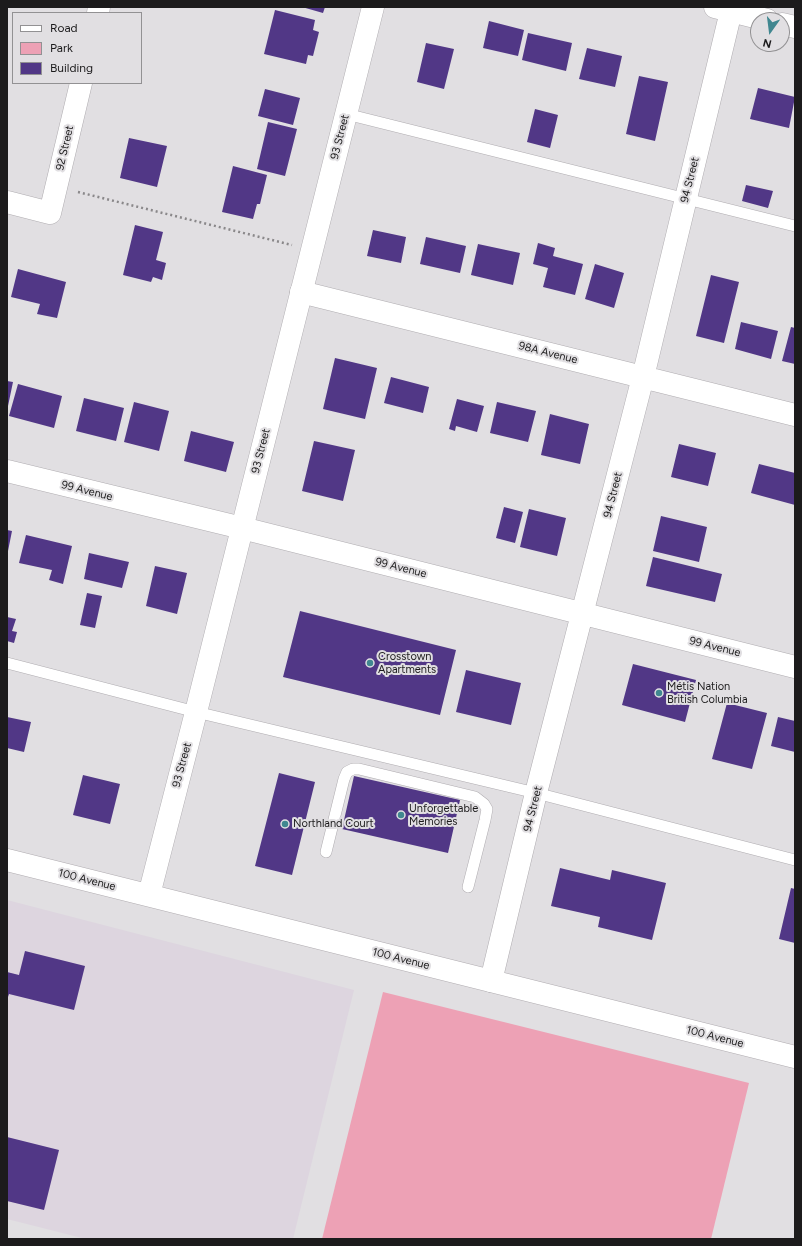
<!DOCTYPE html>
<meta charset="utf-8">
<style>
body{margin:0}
#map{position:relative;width:802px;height:1246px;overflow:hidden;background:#e1dfe2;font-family:Figtree,sans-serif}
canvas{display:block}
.frame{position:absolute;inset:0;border:8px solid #1c1b1c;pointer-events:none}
.legend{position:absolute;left:12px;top:12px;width:130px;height:72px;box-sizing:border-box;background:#e1dfe2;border:1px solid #929193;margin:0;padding:5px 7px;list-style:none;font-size:12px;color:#1c1b1c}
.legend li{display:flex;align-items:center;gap:8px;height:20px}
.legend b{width:20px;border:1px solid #929193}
.north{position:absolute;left:750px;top:12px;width:40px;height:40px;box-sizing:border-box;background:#e1dfe2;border:1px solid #929193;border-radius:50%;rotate:194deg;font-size:11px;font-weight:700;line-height:16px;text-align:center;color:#1c1b1c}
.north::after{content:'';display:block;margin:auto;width:14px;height:18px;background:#408790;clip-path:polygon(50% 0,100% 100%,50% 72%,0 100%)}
</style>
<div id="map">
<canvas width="802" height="1246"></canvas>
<div class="frame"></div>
<ul class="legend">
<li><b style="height:5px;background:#fff"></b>Road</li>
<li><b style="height:11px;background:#eda1b5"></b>Park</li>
<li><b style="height:11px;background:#513786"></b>Building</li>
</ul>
<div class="north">N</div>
</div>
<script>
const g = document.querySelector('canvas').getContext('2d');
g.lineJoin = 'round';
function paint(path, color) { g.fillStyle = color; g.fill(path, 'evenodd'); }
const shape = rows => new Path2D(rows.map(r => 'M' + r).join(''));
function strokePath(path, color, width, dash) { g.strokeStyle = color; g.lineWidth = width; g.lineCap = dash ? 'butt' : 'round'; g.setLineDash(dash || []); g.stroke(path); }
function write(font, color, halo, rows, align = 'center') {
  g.font = font + ' Figtree,sans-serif'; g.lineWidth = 4; g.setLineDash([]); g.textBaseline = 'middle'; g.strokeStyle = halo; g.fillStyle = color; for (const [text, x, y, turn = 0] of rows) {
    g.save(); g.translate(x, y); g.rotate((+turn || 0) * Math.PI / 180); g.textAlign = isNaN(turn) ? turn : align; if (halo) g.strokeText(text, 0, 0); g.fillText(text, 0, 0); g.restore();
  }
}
paint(shape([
 [7,900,354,990,293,1239,86,1239,7,1219]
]), '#ddd5df');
paint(shape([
 [383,992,749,1083,711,1239,322,1239]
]), '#eda1b5');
paint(shape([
 [302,7,325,7,323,13],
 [275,10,315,20,313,30,319,32,313,56,308,55,306,64,264,54],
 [489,21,524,30,518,56,483,48],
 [528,33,572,43,566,71,522,60],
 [426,43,454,49,444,89,417,82],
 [587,48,622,56,615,87,579,79],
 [639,76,668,82,655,141,626,134],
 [758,88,795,97,789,128,750,119],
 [265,89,300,98,293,125,258,116],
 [535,109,558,115,550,148,527,142],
 [268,122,297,129,285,176,257,169],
 [129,138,167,146,157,187,120,178],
 [233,166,267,175,260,204,257,204,253,219,222,212],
 [746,185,773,191,768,208,742,201],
 [135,225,163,232,156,260,166,263,162,280,153,277,151,282,123,275],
 [373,230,406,237,401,263,367,256],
 [426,237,466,246,460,273,420,264],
 [538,243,555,248,553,256,583,264,575,295,543,287,548,268,533,264],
 [478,244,520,253,513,285,471,275],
 [595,264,624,273,614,308,585,299],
 [18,269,66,282,57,318,37,314,40,304,11,297],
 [711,275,739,282,724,343,696,336],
 [741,322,778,331,771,359,735,349],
 [791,327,795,328,795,364,782,361],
 [335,358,377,368,365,419,323,409],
 [391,377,429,387,423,413,384,403],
 [7,381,13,382,8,406,7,406],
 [18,384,62,396,54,428,9,416],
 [84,398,124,408,116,441,76,431],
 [457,399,484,406,477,432,456,426,455,431,449,429],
 [134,402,169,411,159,451,124,442],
 [497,402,536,411,528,442,490,433],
 [550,414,589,424,580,464,541,455],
 [191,431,234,442,226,472,184,461],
 [314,441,355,450,343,501,302,491],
 [679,444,716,453,708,486,671,477],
 [759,464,795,473,795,505,751,493],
 [504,507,523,512,515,543,496,538],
 [529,509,566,518,557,556,520,547],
 [661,516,707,527,699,562,653,551],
 [7,530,12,531,8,551,7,551],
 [26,535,72,546,63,584,49,580,52,570,19,563],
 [89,553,129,562,122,588,84,579],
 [653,557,722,574,715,602,646,586],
 [155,566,187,573,177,614,146,606],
 [87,593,102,596,95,628,80,625],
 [300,611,456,650,440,715,283,677],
 [7,617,16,619,12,631,17,632,14,643,7,641],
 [633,664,696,680,685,722,622,705],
 [466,670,521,683,511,725,456,712],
 [727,703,767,713,752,769,712,759],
 [7,717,31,722,24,752,7,748],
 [778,717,795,721,795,752,771,746],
 [279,773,315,782,292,875,255,866],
 [83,775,120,784,110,824,73,815],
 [354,776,460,800,448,853,342,829],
 [560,868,610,880,612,870,666,883,652,940,598,927,600,917,551,906],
 [791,888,795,889,795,943,779,939],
 [25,951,85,966,74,1010,9,994,7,1000,7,972,19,975],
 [7,1137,59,1150,44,1210,7,1201]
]), '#513786');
const lane = shape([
 [346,114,795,226],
 [7,663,196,712,536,793,795,860],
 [326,852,344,779,347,772,353,769,359,769,475,797,484,804,487,809,485,820,468,887]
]);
const street = shape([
 [715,7,767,20],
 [98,13,99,7],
 [782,24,795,27],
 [7,202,50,213,81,83],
 [301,292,795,415],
 [7,471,242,528,795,667],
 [491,981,536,793,643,377,732,7]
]);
const secondary = shape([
 [7,860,795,1057],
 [149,895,196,712,373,7]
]);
strokePath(lane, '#b0adb1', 12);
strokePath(street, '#b0adb1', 23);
strokePath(secondary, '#b0adb1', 23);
strokePath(shape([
 [78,192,292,245]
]), '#8a888a', 2.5, [2, 3]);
strokePath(lane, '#fff', 11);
strokePath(street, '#fff', 22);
strokePath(secondary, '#fff', 22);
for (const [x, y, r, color] of [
 [370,663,4,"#408790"],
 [659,693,4,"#408790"],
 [401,815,4,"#408790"],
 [285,824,4,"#408790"]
]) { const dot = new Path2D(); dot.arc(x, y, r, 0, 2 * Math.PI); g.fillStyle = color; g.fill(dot); strokePath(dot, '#e1dfe2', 1.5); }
write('11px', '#1c1b1c', '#e1dfe2', [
 ["93 Street",340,137,-76],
 ["92 Street",65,148,-77],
 ["94 Street",690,180,-76],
 ["98A Avenue",548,353,14],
 ["93 Street",261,451,-76],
 ["99 Avenue",87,491,14],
 ["94 Street",613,495,-76],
 ["99 Avenue",401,568,14],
 ["99 Avenue",715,647,14],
 ["93 Street",182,765,-75],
 ["94 Street",533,809,-76],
 ["100 Avenue",87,880,14],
 ["100 Avenue",401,959,14],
 ["100 Avenue",715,1037,14]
]);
write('11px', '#1c1b1c', '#e1dfe2', [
 ["Crosstown",378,657],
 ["Apartments",378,670],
 ["Métis Nation",667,687],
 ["British Columbia",667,700],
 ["Unforgettable",409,809],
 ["Memories",409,822],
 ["Northland Court",293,824]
], 'left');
</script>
